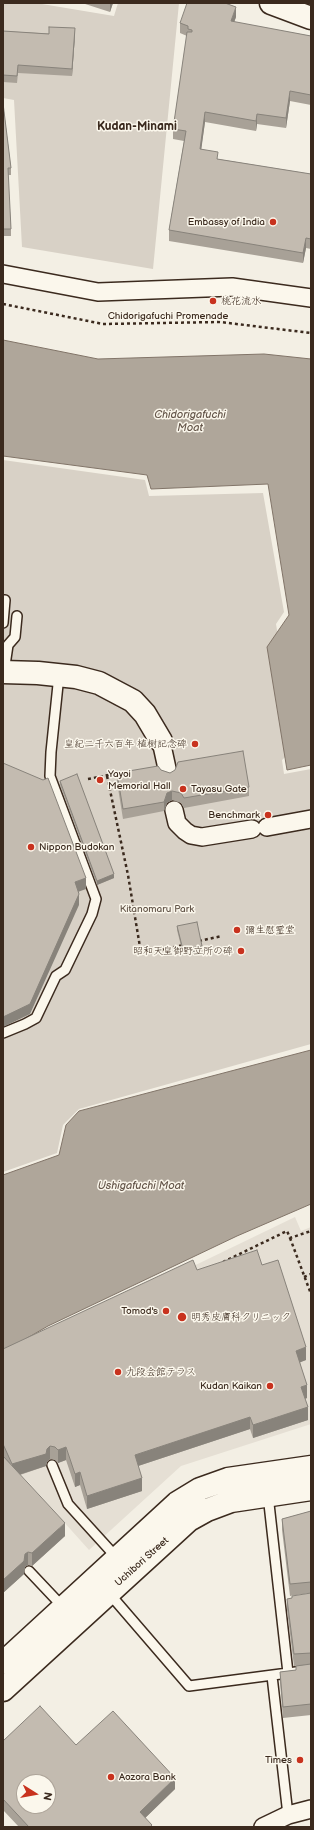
<!DOCTYPE html>
<meta charset="utf-8">
<style>
body{margin:0}
#map{position:relative;width:314px;height:1830px;overflow:hidden;background:#f3efe4;font-family:"Balsamiq Sans",sans-serif}
canvas{display:block}
.frame{position:absolute;inset:0;border:4px solid #3b2a1e;pointer-events:none}
.north{position:absolute;left:16px;top:1774px;width:40px;height:40px;box-sizing:border-box;background:#fbf7ec;border:1px solid #aea59a;border-radius:50%;rotate:101deg;font-size:11px;font-weight:700;line-height:16px;text-align:center;color:#3b2a1e}
.north::after{content:'';display:block;margin:auto;width:14px;height:18px;background:#c8321e;clip-path:polygon(50% 0,100% 100%,50% 72%,0 100%)}
</style>
<div id="map">
<canvas width="314" height="1830"></canvas>
<div class="frame"></div>
<div class="north">N</div>
</div>
<script>
const g = document.querySelector('canvas').getContext('2d');
g.lineJoin = 'round';
function paint(path, color) { g.fillStyle = color; g.fill(path, 'evenodd'); }
const shape = rows => new Path2D(rows.map(r => 'M' + r).join(''));
function strokePath(path, color, width, dash) { g.strokeStyle = color; g.lineWidth = width; g.lineCap = dash ? 'butt' : 'round'; g.setLineDash(dash || []); g.stroke(path); }
function write(font, color, halo, rows, align = 'center') {
  g.font = font + ' "Balsamiq Sans","Klee One",sans-serif'; g.lineWidth = 3; g.setLineDash([]); g.textBaseline = 'middle'; g.strokeStyle = halo; g.fillStyle = color; for (const [text, x, y, turn = 0] of rows) {
    g.save(); g.translate(x, y); g.rotate((+turn || 0) * Math.PI / 180); g.textAlign = isNaN(turn) ? turn : align; if (halo) g.strokeText(text, 0, 0); g.fillText(text, 0, 0); g.restore();
  }
}
paint(shape([
 [295,1217,301,1231,311,1227,311,1424,181,1466,89,1550,3,1454,3,1358]
]), '#e5dfd4');
paint(shape([
 [3,3,36,3,114,16,118,3,179,3,153,269,22,247,14,100,3,98],
 [3,460,145,480,149,496,263,493,284,612,276,624,296,747,282,760,284,774,311,769,311,1044,79,1109,63,1125,57,1153,3,1172]
]), '#d8d1c6');
const water = shape([
 [3,340,98,359,264,354,311,359,311,765,287,770,267,647,289,615,268,484,151,489,147,475,3,456,3,340],
 [311,1050,311,1204,237,1236,48,1326,3,1352,3,1175,59,1155,66,1125,79,1111,311,1050]
]);
paint(water, '#afa69a');
strokePath(water, '#817468', 1);
const lane = shape([
 [3,600,5,600,3,623],
 [4,672,8,645,15,637,17,616],
 [3,1033,25,1024,36,1018,56,976,65,970,92,914,96,899,50,776,51,752,59,675],
 [52,1465,68,1504,117,1558],
 [268,1495,288,1673],
 [29,1571,63,1607],
 [108,1592,189,1686,311,1670],
 [272,1676,288,1815]
]);
const street = shape([
 [3,274,98,292,232,287,311,298],
 [161,741,168,773],
 [174,810,177,823,185,831,191,835,202,837,252,829],
 [267,827,311,819],
 [263,1827,288,1815,311,1809]
]);
const secondary = shape([
 [271,3,311,18],
 [3,672,38,673,76,677,99,683,133,701,145,714,161,741],
 [3,1663,177,1503,200,1489,228,1479,311,1467],
 [3,1690,189,1520,207,1510,231,1501,311,1489]
]);
strokePath(lane, '#3b2a1e', 12);
strokePath(street, '#3b2a1e', 20);
strokePath(secondary, '#3b2a1e', 25);
strokePath(shape([
 [3,304,103,324,220,322,311,333],
 [107,776,128,875,140,947,149,953,183,945],
 [88,779,119,773],
 [199,941,222,936],
 [290,1238,311,1294],
 [223,1262,287,1231,290,1238,311,1231],
 [304,1277,311,1274]
]), '#3b2a1e', 2.5, [3, 3]);
strokePath(lane, '#fbf7ec', 9);
strokePath(street, '#fbf7ec', 17);
strokePath(secondary, '#fbf7ec', 22);
paint(shape([
 [82,3,113,3,110,12],
 [236,17,234,22,311,36,311,105,290,101,286,128,257,124,256,131,205,122,201,149,218,159,311,174,311,249,306,248,303,263,169,241,169,230,184,141,173,139,173,129,187,36,180,33,180,23],
 [3,31,75,35,72,76,18,73,17,83,3,82],
 [3,103,11,168,11,175,8,175,11,229,11,236,3,236],
 [161,770,170,773,249,787,249,796,184,808,181,803,172,800,167,803,164,811,123,819,117,782,117,773],
 [60,781,114,878,97,885,60,785],
 [177,926,202,950,183,954,177,930],
 [262,1265,306,1360,300,1362,307,1398,305,1399,308,1420,253,1438,250,1429,138,1466,142,1491,87,1509,80,1485,75,1487,66,1460,58,1463,55,1460,50,1459,47,1462,46,1466,20,1475,65,1536,32,1566,28,1565,25,1567,24,1574,3,1593,3,1349,197,1270],
 [311,1511,311,1593,290,1596,282,1530,282,1519],
 [311,1593,311,1715,283,1718,280,1683,280,1672,296,1670,296,1666,307,1665,294,1666,287,1610,287,1599],
 [3,1741,76,1745,175,1789,145,1818,152,1827,19,1827,3,1810]
]), '#a8a197');
paint(shape([
 [110,3,113,3,110,12],
 [236,7,236,17,231,31,231,21],
 [75,28,75,35,72,76,72,69],
 [290,91,290,101,286,128,286,118],
 [205,112,205,122,200,159,200,149],
 [257,114,257,124,256,131,256,121],
 [306,238,306,248,303,263,303,253],
 [172,791,172,800,167,803,164,811,164,802,167,793],
 [114,874,114,878,97,885,97,881],
 [86,878,86,889,75,893,75,882],
 [79,894,79,905,30,1014,3,1027,3,1017],
 [202,946,202,950,183,954,183,950],
 [306,1347,306,1360,296,1364,296,1351],
 [307,1385,307,1398,301,1400,301,1387],
 [308,1407,308,1420,253,1438,253,1425],
 [250,1417,250,1429,135,1467,135,1455],
 [50,1446,50,1459,47,1462,46,1466,12,1477,12,1464,47,1449],
 [66,1447,66,1460,58,1463,58,1450],
 [80,1472,80,1485,75,1487,75,1474],
 [142,1478,142,1491,87,1509,87,1496],
 [65,1523,65,1536,32,1566,32,1553],
 [28,1552,28,1565,25,1567,24,1574,3,1593,3,1580,25,1554],
 [175,1778,175,1789,140,1823,140,1812]
]), '#88837b');
const building = shape([
 [187,3,225,3,236,7,231,21,311,36,311,95,290,91,286,118,257,114,256,121,205,112,200,149,218,152,217,159,311,174,311,239,306,238,303,253,169,230,186,131,173,129,187,32,192,32,192,30,188,29,188,26,180,23,187,3],
 [49,27,75,28,72,69,18,65,17,76,3,75,3,31,49,34,49,27],
 [3,103,11,168,8,168,11,229,3,229,3,103],
 [243,751,249,787,184,798,181,793,172,791,167,793,164,802,123,809,117,773,158,766,161,770,170,773,175,770,178,762,243,751],
 [3,763,43,780,48,778,86,878,75,882,79,894,30,1004,3,1017,3,763],
 [77,774,114,874,97,881,60,781,77,774],
 [197,922,202,946,183,950,177,926,197,922],
 [257,1250,262,1265,278,1260,306,1347,296,1351,307,1385,301,1387,308,1407,253,1425,250,1417,135,1455,142,1478,87,1496,80,1472,75,1474,66,1447,58,1450,55,1447,50,1446,47,1449,46,1454,12,1464,3,1444,3,1349,193,1260,197,1270,257,1250],
 [3,1456,65,1523,32,1553,28,1552,25,1554,24,1561,3,1580,3,1456],
 [311,1511,311,1582,290,1584,282,1519,311,1511],
 [311,1593,311,1653,294,1654,287,1599,292,1598,292,1596,311,1593],
 [311,1664,311,1704,283,1707,280,1672,296,1670,296,1666,311,1664],
 [40,1706,76,1745,113,1711,175,1778,140,1812,152,1825,150,1827,29,1827,3,1799,3,1741,40,1706],
 [24,1782,48,1782,48,1806,24,1806,24,1782]
]);
paint(building, '#c3bbb0');
strokePath(building, '#88837b', 1);
for (const [x, y, r, color] of [
 [273,222,4,"#c8321e"],
 [213,301,4,"#c8321e"],
 [195,744,4,"#c8321e"],
 [100,780,4,"#c8321e"],
 [183,789,4,"#c8321e"],
 [268,815,4,"#c8321e"],
 [31,847,4,"#c8321e"],
 [237,930,4,"#c8321e"],
 [241,951,4,"#c8321e"],
 [166,1311,4,"#c8321e"],
 [182,1317,5,"#c8321e"],
 [118,1372,4,"#c8321e"],
 [270,1386,4,"#c8321e"],
 [300,1760,4,"#c8321e"],
 [111,1777,4,"#c8321e"]
]) { const dot = new Path2D(); dot.arc(x, y, r, 0, 2 * Math.PI); g.fillStyle = color; g.fill(dot); strokePath(dot, '#fbf7ec', 1.5); }
write('10px', '#3b2a1e', '#fbf7ec', [
 ["Embassy of India",265,222,"right"],
 ["桃花流水",221,301],
 ["皇紀二千六百年 植樹記念碑",187,744,"right"],
 ["Yayoi",108,774],
 ["Memorial Hall",108,786],
 ["Tayasu Gate",191,789],
 ["Benchmark",260,815,"right"],
 ["Nippon Budokan",39,847],
 ["彌生慰霊堂",245,930],
 ["昭和天皇御野立所の碑",233,951,"right"],
 ["Tomod's",158,1311,"right"],
 ["明秀皮膚科クリニック",191,1317],
 ["九段会館テラス",126,1372],
 ["Kudan Kaikan",262,1386,"right"],
 ["Times",292,1760,"right"],
 ["Aozora Bank",119,1777]
], 'left');
write('10px', '#3b2a1e', '#fbf7ec', [
 ["Chidorigafuchi Promenade",168,316],
 ["Uchibori Street",142,1562,-42]
]);
write('10px', '#625448', '#fbf7ec', [
 ["Kitanomaru Park",157,909]
]);
write('italic 11px', '#645549', '#fbf7ec', [
 ["Chidorigafuchi",190,415],
 ["Moat",190,428],
 ["Ushigafuchi Moat",141,1186]
]);
write('bold 12px', '#3b2a1e', '#fbf7ec', [
 ["Kudan-Minami",137,127]
]);
</script>
